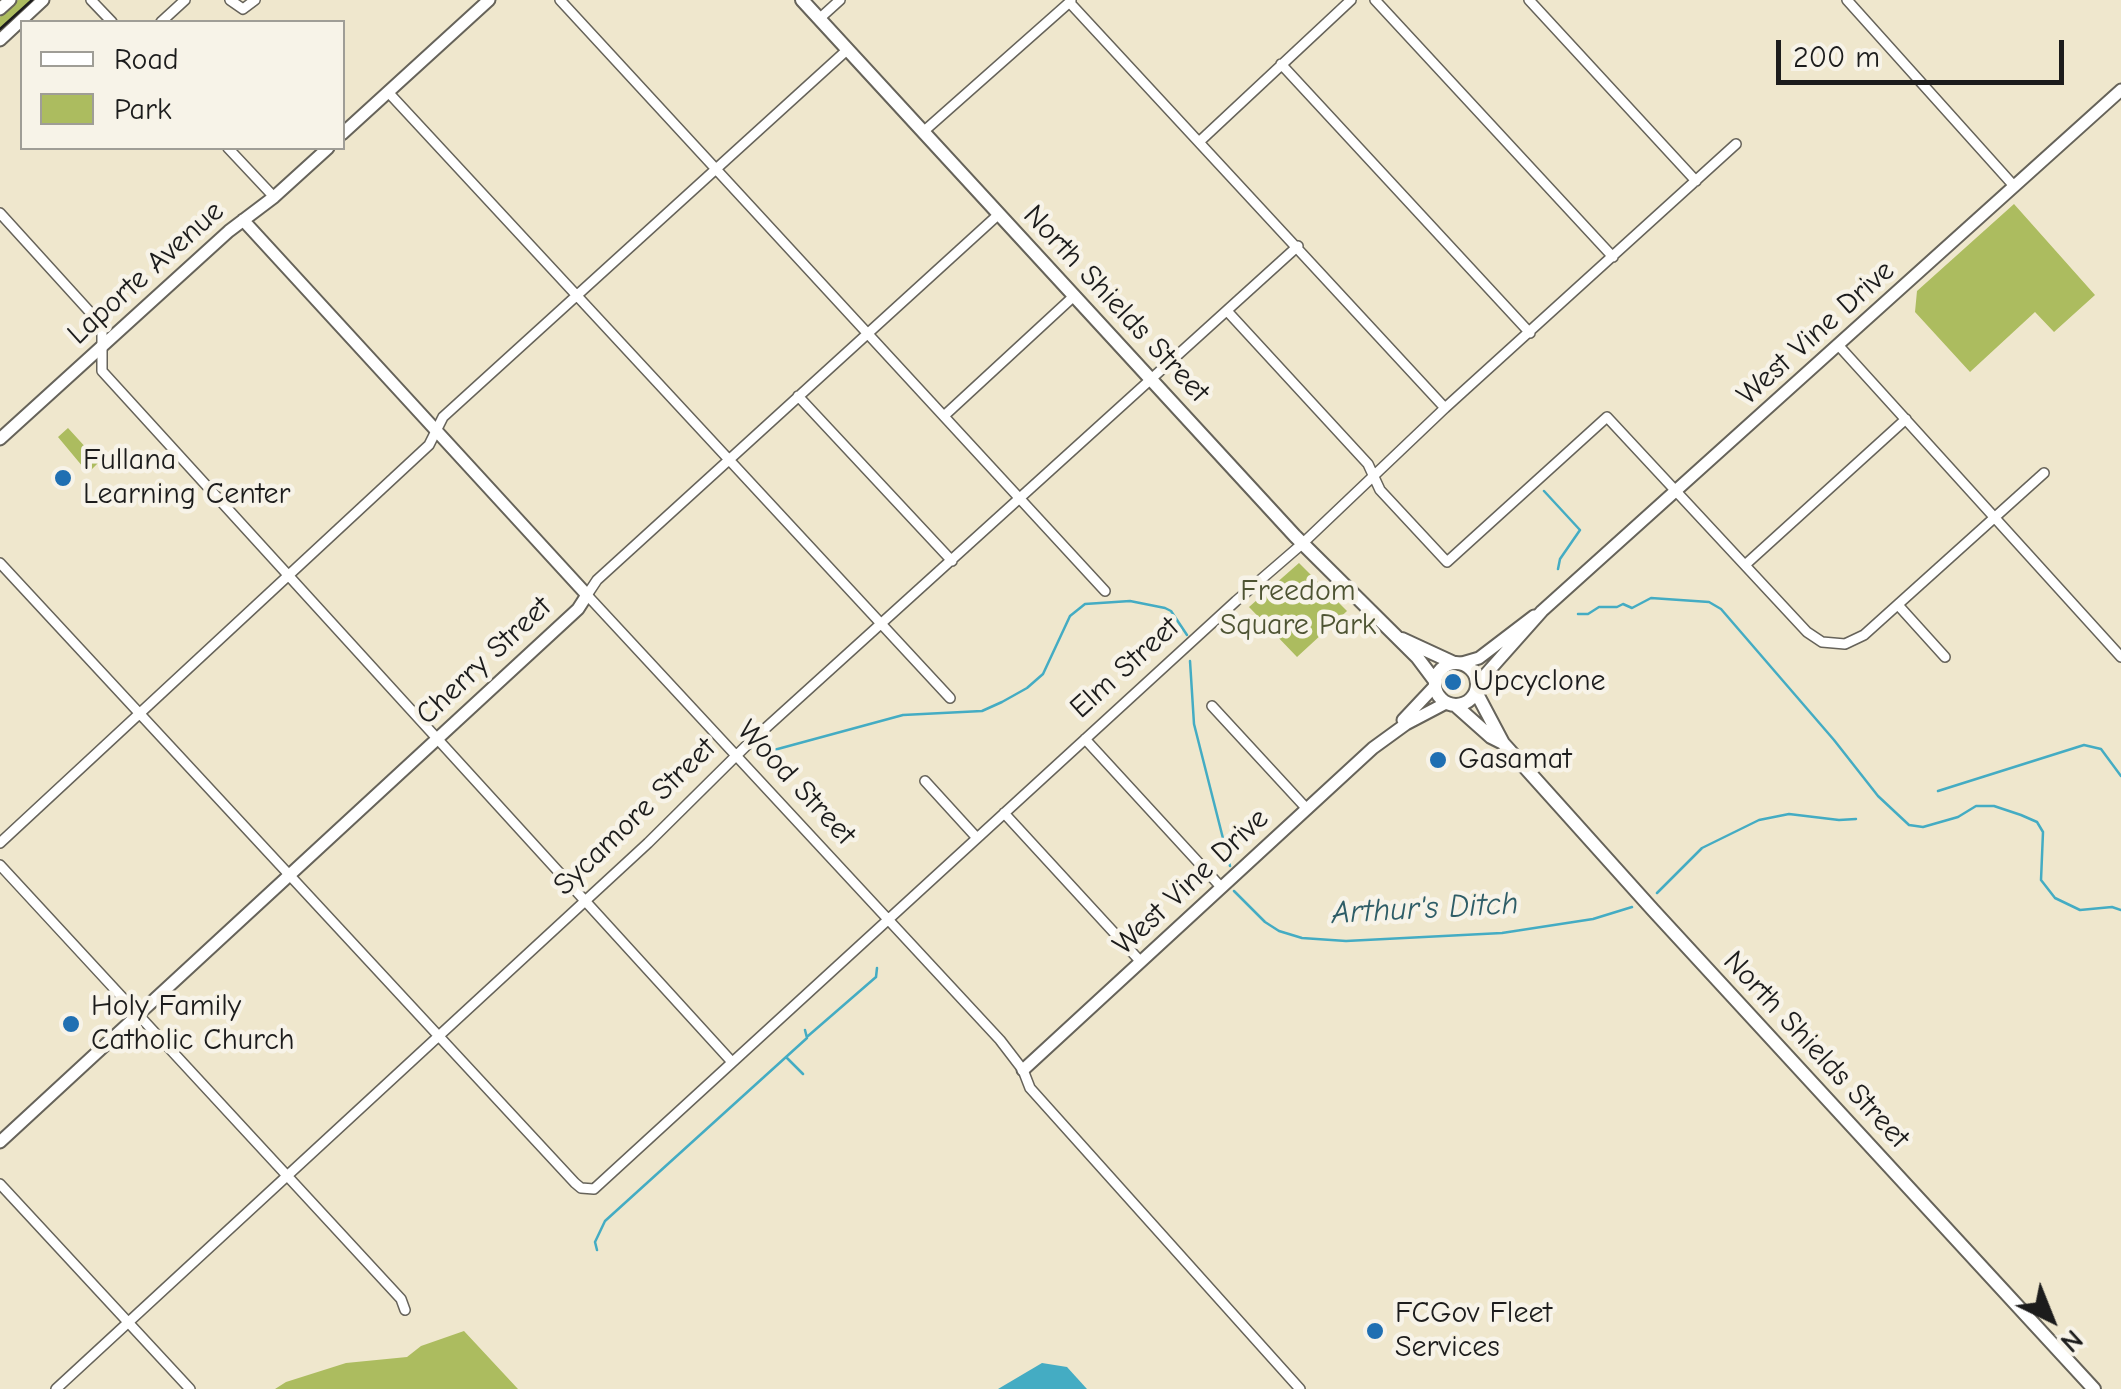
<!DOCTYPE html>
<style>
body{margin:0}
#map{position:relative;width:2121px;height:1389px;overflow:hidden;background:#efe7cd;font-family:"Comic Neue",sans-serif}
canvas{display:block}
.legend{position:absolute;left:20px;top:20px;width:325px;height:130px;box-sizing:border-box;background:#f7f3e8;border:2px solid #9f9d96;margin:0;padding:12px 18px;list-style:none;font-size:30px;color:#1c1c1c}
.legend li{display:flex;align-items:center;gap:20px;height:50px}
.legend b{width:50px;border:2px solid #9f9d96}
.north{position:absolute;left:2001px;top:1269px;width:100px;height:100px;-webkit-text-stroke:8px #f7f3e8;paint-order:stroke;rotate:137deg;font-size:28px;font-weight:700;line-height:40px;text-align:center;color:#1c1c1c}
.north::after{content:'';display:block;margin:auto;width:35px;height:45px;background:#1c1c1c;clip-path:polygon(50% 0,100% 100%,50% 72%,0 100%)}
.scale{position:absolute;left:1776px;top:40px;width:288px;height:45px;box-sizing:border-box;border:5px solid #1c1c1c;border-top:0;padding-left:12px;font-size:30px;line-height:35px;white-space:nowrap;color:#1c1c1c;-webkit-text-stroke:8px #f7f3e8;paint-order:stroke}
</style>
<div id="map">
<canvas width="2121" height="1389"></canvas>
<ul class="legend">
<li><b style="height:12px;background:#fff"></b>Road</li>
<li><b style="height:28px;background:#acbc5f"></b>Park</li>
</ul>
<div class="north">N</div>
<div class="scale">200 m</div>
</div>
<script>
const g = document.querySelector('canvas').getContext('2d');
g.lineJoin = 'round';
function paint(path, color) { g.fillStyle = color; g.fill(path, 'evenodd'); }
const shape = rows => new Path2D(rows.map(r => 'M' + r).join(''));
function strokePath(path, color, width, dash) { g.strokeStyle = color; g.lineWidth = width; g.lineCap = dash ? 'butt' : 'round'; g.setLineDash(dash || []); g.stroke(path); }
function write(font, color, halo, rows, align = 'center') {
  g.font = font + ' "Comic Neue",sans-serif'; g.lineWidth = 9; g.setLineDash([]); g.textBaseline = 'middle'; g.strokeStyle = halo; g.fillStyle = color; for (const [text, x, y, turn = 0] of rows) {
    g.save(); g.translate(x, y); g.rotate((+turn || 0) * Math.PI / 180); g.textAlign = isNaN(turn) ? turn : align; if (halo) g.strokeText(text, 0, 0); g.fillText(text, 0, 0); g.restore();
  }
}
paint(shape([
 [18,0,36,0,0,33,0,17],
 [2014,204,2095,295,2054,332,2035,312,1970,372,1915,312,1917,291],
 [68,428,99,462,88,473,58,437],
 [1299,563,1347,611,1297,657,1249,607],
 [464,1331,518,1389,275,1389,286,1382,346,1363,407,1357,421,1346]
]), '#acbc5f');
paint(shape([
 [1042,1363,1067,1367,1087,1389,998,1389]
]), '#44acc3');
strokePath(shape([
 [1544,491,1580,530,1560,559,1558,569],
 [1578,614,1588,614,1599,607,1617,607,1623,604,1632,608,1651,598,1709,602,1721,609,1834,740,1878,796,1909,825,1923,827,1958,817,1976,806,1994,806,2021,815,2037,822,2043,832,2041,880,2055,898,2080,910,2112,907,2121,910],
 [1190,661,1194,724,1230,866],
 [774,750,903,715,982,711,1002,702,1027,688,1043,674,1070,616,1085,604,1130,601,1165,608,1171,611,1187,635],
 [1938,791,2084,745,2101,749,2121,776],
 [1234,891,1265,922,1279,931,1302,938,1346,941,1502,933,1593,919,1632,907],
 [1657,893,1702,848,1759,820,1789,814,1839,820,1856,819],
 [808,1036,876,977,877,968],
 [786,1057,803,1074],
 [597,1250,595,1242,605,1221,807,1038,805,1030]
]), '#44acc3', 2.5);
const minor = shape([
 [91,0,112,22],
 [230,0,243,9,255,0],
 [560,0,1105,591],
 [1375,0,1613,257],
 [1529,0,1696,181],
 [1847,0,2014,186],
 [1070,3,1445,408],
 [819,19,840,0],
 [161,22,185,0],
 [1281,64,1530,333],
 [388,92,950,698],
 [923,132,1071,1],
 [1199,142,1351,0],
 [228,148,274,197],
 [0,213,99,322,102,329,102,371,732,1062],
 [999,214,597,580,587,595,1000,1040,1023,1070,1030,1088,1300,1389],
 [1228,312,1368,464,1380,490,1447,562,1607,417,1807,632,1822,642,1845,644,1864,635,2044,473],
 [1839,346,2121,657],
 [798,396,952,561],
 [945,415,1074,296],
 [0,563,575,1183,581,1188,594,1189,1236,601,1302,544,1445,408,1736,144],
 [1745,565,1906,419],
 [1898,605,1945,657],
 [1212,706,1307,809],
 [1085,739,1221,887],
 [925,781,977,838],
 [1004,813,1141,962],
 [0,843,429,445,443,417,847,50],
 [0,865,401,1299,405,1310],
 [0,1184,190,1389],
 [56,1389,648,843,747,745,1298,246]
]);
const tertiary = shape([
 [0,9,10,0],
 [0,40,43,0],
 [342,134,489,0],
 [0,439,229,231,274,197,328,148],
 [1462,663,1479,658,1534,616],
 [1478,683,1542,611,2121,90],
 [1403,720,1435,686],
 [1023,1070,1373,748,1406,724,1446,703],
 [0,1142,578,609,587,595,243,220]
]);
const secondary = shape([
 [802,0,1295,536,1417,657,1435,681],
 [1402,639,1454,663],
 '1435 684a21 21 0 1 1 42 0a21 21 0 1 1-42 0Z',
 [1476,692,1503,743,1653,910,2094,1389],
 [1455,705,1491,737,1503,743]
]);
strokePath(minor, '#66635a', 12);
strokePath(tertiary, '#66635a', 15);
strokePath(secondary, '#66635a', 16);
strokePath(minor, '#fff', 9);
strokePath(tertiary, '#fff', 11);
strokePath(secondary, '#fff', 12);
strokePath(shape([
 [0,29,32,0]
]), '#1c1c1c', 2.5);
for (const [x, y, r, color] of [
 [63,478,10,"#1f6fb2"],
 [1453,682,10,"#1f6fb2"],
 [1438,760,10,"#1f6fb2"],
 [71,1024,10,"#1f6fb2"],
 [1375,1331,10,"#1f6fb2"]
]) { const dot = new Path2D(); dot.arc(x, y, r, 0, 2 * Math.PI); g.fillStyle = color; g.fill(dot); strokePath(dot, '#f7f3e8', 4); }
write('30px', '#1c1c1c', '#f7f3e8', [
 ["Laporte Avenue",146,273,-42],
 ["North Shields Street",1116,304,47],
 ["West Vine Drive",1816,333,-42],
 ["Cherry Street",484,661,-43],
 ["Elm Street",1125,668,-42],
 ["Wood Street",796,783,47],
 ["Sycamore Street",635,817,-44],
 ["West Vine Drive",1191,882,-43],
 ["North Shields Street",1816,1050,47]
]);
write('30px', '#1c1c1c', '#f7f3e8', [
 ["Fullana",83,461],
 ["Learning Center",83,495],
 ["Upcyclone",1473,682],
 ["Gasamat",1458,760],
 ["Holy Family",91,1007],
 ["Catholic Church",91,1041],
 ["FCGov Fleet",1395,1314],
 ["Services",1395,1348]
], 'left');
write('30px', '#4e5433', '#f7f3e8', [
 ["Freedom",1298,592],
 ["Square Park",1298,626]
]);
write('italic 32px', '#2e5d67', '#f7f3e8', [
 ["Arthur's Ditch",1425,909,-3]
]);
</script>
